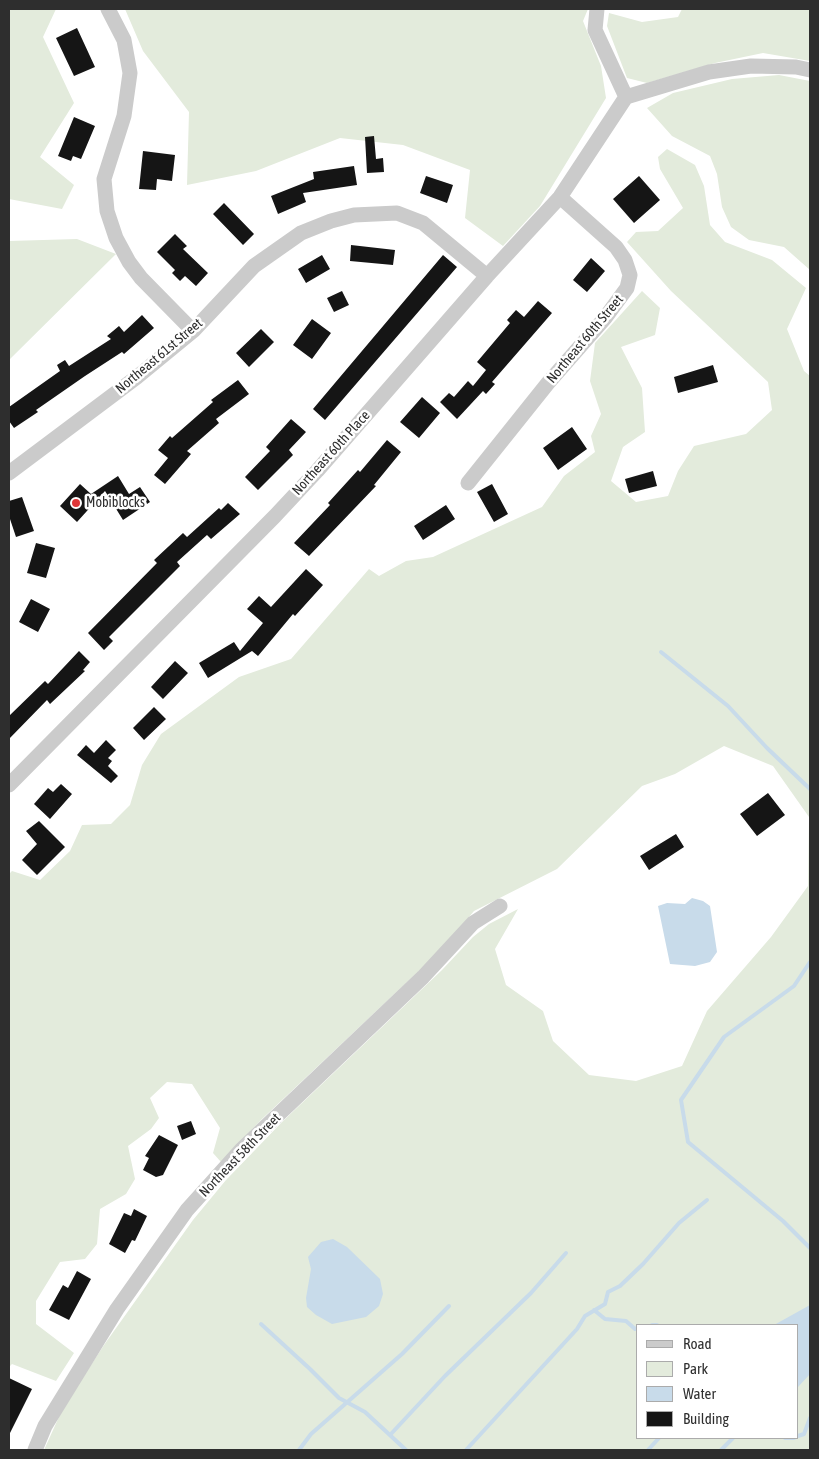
<!DOCTYPE html>
<style>
body{margin:0}
#map{position:relative;width:819px;height:1459px;overflow:hidden;background:#fff;font-family:"Asap Condensed",sans-serif}
canvas{display:block}
.frame{position:absolute;inset:0;border:10px solid #2e2e2e;pointer-events:none}
.legend{position:absolute;left:636px;top:1324px;width:162px;height:115px;box-sizing:border-box;background:#fff;border:1px solid #ababab;margin:0;padding:6px 9px;list-style:none;font-size:15px;color:#2e2e2e}
.legend li{display:flex;align-items:center;gap:10px;height:25px}
.legend b{width:25px;border:1px solid #ababab}
</style>
<div id="map">
<canvas width="819" height="1459"></canvas>
<div class="frame"></div>
<ul class="legend">
<li><b style="height:6px;background:#cbcbcb"></b>Road</li>
<li><b style="height:14px;background:#e3ebdc"></b>Park</li>
<li><b style="height:14px;background:#c8dbea"></b>Water</li>
<li><b style="height:14px;background:#151515"></b>Building</li>
</ul>
</div>
<script>
const g = document.querySelector('canvas').getContext('2d');
g.lineJoin = 'round';
function paint(path, color) { g.fillStyle = color; g.fill(path, 'evenodd'); }
const shape = rows => new Path2D(rows.map(r => 'M' + r).join(''));
function strokePath(path, color, width, dash) { g.strokeStyle = color; g.lineWidth = width; g.lineCap = dash ? 'butt' : 'round'; g.setLineDash(dash || []); g.stroke(path); }
function write(font, color, halo, rows, align = 'center') {
  g.font = font + ' "Asap Condensed",sans-serif'; g.lineWidth = 5; g.setLineDash([]); g.textBaseline = 'middle'; g.strokeStyle = halo; g.fillStyle = color; for (const [text, x, y, turn = 0] of rows) {
    g.save(); g.translate(x, y); g.rotate((+turn || 0) * Math.PI / 180); g.textAlign = isNaN(turn) ? turn : align; if (halo) g.strokeText(text, 0, 0); g.fillText(text, 0, 0); g.restore();
  }
}
paint(shape([
 [11,9,56,9,43,37,74,103,40,157,74,185,62,209,9,199,9,12],
 [125,9,588,9,583,21,601,66,606,98,540,206,503,246,465,218,470,170,403,145,340,138,256,171,187,185,189,112,143,51],
 [682,9,810,9,810,61,763,53,715,63,647,83,627,78,607,26,609,13,642,22,678,17],
 [779,75,810,81,810,270,784,247,749,240,731,227,722,207,717,174,710,156,672,136,647,108,673,93,732,79],
 [667,149,695,165,704,186,710,225,725,242,772,260,806,288,787,329,804,371,810,376,810,1450,44,1450,63,1408,104,1345,193,1220,226,1180,282,1122,442,970,473,937,489,924,518,909,495,949,506,985,543,1011,553,1041,589,1075,636,1081,682,1066,707,1011,771,937,808,886,809,817,773,766,724,746,675,774,642,786,557,869,474,911,442,949,262,1119,221,1162,213,1153,220,1128,192,1084,167,1082,150,1098,159,1118,151,1129,128,1146,135,1179,126,1194,100,1209,97,1244,85,1259,60,1262,36,1301,36,1324,74,1353,56,1381,12,1364,9,1367,9,874,12,871,40,880,70,851,82,825,111,824,130,805,142,765,161,734,239,677,291,659,369,569,379,576,406,561,433,557,542,507,564,476,595,452,591,436,601,414,590,381,595,343,642,291,660,308,655,335,621,347,642,388,645,432,623,447,611,481,636,502,668,496,678,471,694,446,746,434,772,410,768,382,671,291,627,242,636,232,658,231,683,208,660,169,658,157],
 [638,1325,798,1325,798,1438,638,1438],
 [77,239,116,254,9,360,9,241]
]), '#e3ebdc');
paint(shape([
 [692,898,703,901,710,906,717,952,710,962,695,966,670,964,658,906,667,903,685,904],
 [333,1239,347,1247,380,1279,383,1294,379,1306,366,1317,332,1324,316,1315,307,1307,306,1298,311,1269,308,1257,321,1242],
 [810,1305,810,1374,798,1387,798,1325,774,1325]
]), '#c8dbea');
strokePath(shape([
 [661,652,728,706,767,748,810,789],
 [810,962,794,986,724,1037,681,1100,688,1142,783,1221,810,1248],
 [594,1310,605,1319,626,1321,635,1329,638,1328],
 [261,1324,310,1369,339,1398,365,1412,406,1450],
 [652,1325,657,1325],
 [390,1435,445,1376,531,1293,566,1253],
 [798,1436,804,1434,810,1418],
 [785,1438,794,1438],
 [299,1450,311,1434,402,1354,449,1306],
 [466,1450,577,1329,585,1316,605,1304,608,1292,620,1286,643,1264,679,1223,707,1200],
 [648,1450,659,1438],
 [721,1450,733,1438]
]), '#c8dbea', 4);
paint(shape([
 [77,28,95,67,74,76,56,38],
 [74,117,95,126,81,159,73,156,71,161,58,156],
 [374,136,376,159,383,158,384,172,367,173,365,137],
 [143,151,175,155,172,181,157,179,156,190,139,189],
 [354,166,357,185,303,193,306,202,278,214,271,196,314,179,313,172],
 [426,176,453,185,447,203,420,193],
 [639,176,660,200,634,223,613,199],
 [224,203,254,234,243,245,213,214],
 [175,234,187,246,183,249,208,273,196,286,185,276,180,281,172,273,175,270,157,252],
 [351,245,395,250,393,265,350,261],
 [322,255,330,269,306,283,298,269],
 [443,255,457,267,325,420,313,409],
 [591,258,605,271,587,292,573,280],
 [342,291,349,305,334,312,327,298],
 [538,301,552,313,492,382,495,384,486,394,483,391,457,419,440,402,449,393,454,397,468,381,473,386,486,370,477,362,510,323,507,320,516,310,524,317],
 [142,315,154,328,124,354,122,352,85,376,36,410,38,412,14,428,9,421,9,407,60,371,57,365,65,360,69,366,111,339,107,336,119,326,124,332],
 [312,319,331,333,312,359,293,345],
 [261,329,274,342,249,367,236,353],
 [713,365,718,382,678,393,674,377],
 [238,380,249,394,216,419,219,423,187,451,191,454,165,484,154,475,168,458,158,450,170,436,172,438,213,402,211,400],
 [422,397,440,413,419,438,400,422],
 [291,419,306,432,289,450,293,455,258,490,245,477,270,451,266,447],
 [572,427,587,449,558,470,543,448],
 [387,440,401,452,374,485,376,486,309,556,294,543,330,505,328,503,358,470,360,472],
 [653,471,657,486,629,493,625,479],
 [118,476,129,494,140,487,150,502,123,520,105,491,77,522,60,506,80,484,91,494],
 [492,484,508,514,494,522,477,492],
 [22,497,34,531,16,537,9,516,9,501],
 [228,503,240,514,211,539,207,535,177,562,180,566,109,637,113,641,104,650,88,633,157,563,154,560,183,533,187,537,219,508,221,510],
 [446,505,455,519,423,540,414,526],
 [36,543,55,548,46,578,27,573],
 [306,569,323,585,295,616,293,614,258,656,252,651,208,678,199,663,234,642,240,651,263,623,247,609,259,596,271,607],
 [31,599,50,609,38,632,19,622],
 [79,651,90,662,83,670,85,671,50,704,47,700,9,739,9,716,45,681,48,684],
 [175,661,188,673,163,699,151,687],
 [154,707,166,719,144,740,133,728],
 [106,740,116,750,108,758,112,761,108,766,118,776,111,783,77,755,86,745,94,753],
 [61,784,72,794,50,819,34,804,48,788,53,792],
 [768,793,785,815,757,836,740,814],
 [39,821,65,847,37,875,22,860,37,844,26,831],
 [676,834,684,847,649,870,640,856],
 [191,1121,196,1134,182,1140,177,1126],
 [159,1135,178,1145,163,1175,156,1177,143,1170,149,1158,145,1156],
 [134,1209,147,1216,135,1241,132,1240,125,1253,109,1244,124,1213,131,1216],
 [77,1271,91,1279,69,1320,49,1310,63,1285,68,1288],
 [9,1378,32,1389,9,1435]
]), '#151515');
strokePath(shape([
 [108,9,124,40,130,73,124,116,104,179,107,211,116,238,129,262,141,278,193,331],
 [597,9,595,30,626,97],
 [626,97,709,72,751,66,796,67,810,70],
 [9,473,137,377,193,331,254,266,301,233,331,221,354,215,397,213,423,223,487,276],
 [468,483,548,383,605,318,627,288,630,275,625,260,616,247,560,197],
 [9,785,275,516,317,471,487,276,560,197,626,97],
 [35,1450,45,1426,117,1309,187,1210,241,1150,423,977,473,923,500,906]
]), '#cbcbcb', 15);
for (const [x, y, r, color] of [
 [76,503,5,"#df3537"]
]) { const dot = new Path2D(); dot.arc(x, y, r, 0, 2 * Math.PI); g.fillStyle = color; g.fill(dot); strokePath(dot, '#fff', 2); }
write('14px', '#2e2e2e', '#fff', [
 ["Northeast 60th Street",585,339,-50],
 ["Northeast 61st Street",159,356,-40],
 ["Northeast 60th Place",331,453,-48],
 ["Northeast 58th Street",240,1155,-46]
]);
write('14px', '#2e2e2e', '#fff', [
 ["Mobiblocks",86,503]
], 'left');
</script>
